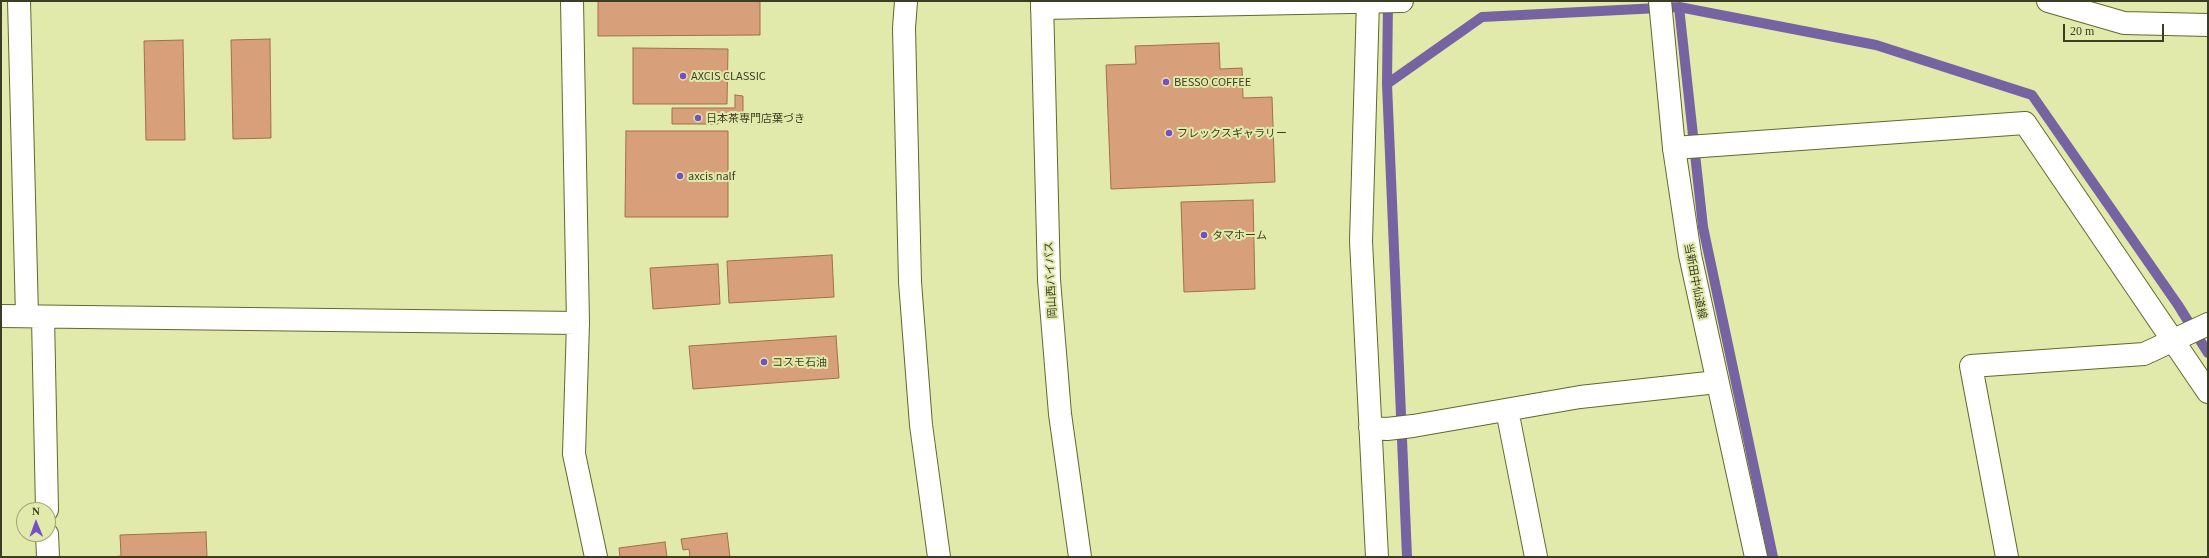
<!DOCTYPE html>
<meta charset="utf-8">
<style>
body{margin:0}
#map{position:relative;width:2209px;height:558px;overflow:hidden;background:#e1eaaa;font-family:Georgia,serif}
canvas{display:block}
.frame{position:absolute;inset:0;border:2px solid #3b3e25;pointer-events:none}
.north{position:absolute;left:16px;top:502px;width:40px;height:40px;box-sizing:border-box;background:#e1eaaa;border:1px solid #9fa575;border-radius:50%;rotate:359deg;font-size:11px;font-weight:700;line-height:16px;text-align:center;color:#3b3e25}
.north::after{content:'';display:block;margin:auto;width:14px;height:18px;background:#764ec7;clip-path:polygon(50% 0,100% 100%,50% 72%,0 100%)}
.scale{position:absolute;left:2063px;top:24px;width:101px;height:18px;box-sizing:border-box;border:2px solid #3b3e25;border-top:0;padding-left:5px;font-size:12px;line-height:14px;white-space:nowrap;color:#3b3e25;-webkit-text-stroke:3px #e1eaaa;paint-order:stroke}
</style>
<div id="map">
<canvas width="2209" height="558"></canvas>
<div class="frame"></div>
<div class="north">N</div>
<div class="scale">20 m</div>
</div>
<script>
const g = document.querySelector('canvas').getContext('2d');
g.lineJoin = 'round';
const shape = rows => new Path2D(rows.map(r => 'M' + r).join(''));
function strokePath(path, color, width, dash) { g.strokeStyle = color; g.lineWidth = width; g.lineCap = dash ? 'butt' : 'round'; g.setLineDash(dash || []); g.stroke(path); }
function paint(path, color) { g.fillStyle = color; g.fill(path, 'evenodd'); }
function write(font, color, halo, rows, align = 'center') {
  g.font = font + ' Georgia,"Noto Sans JP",serif'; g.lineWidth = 4; g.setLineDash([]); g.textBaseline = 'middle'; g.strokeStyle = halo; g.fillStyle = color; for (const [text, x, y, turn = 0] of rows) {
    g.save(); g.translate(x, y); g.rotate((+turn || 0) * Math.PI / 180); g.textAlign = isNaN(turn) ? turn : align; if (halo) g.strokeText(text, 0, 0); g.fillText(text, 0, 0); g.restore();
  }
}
strokePath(shape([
 [1388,1,1387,84,1407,557],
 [1679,7,1703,227,1773,557],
 [1387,84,1482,17,1679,7,1876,45,2032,95,2178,305,2208,353]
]), '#7663a1', 10);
const building = shape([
 [598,1,760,1,760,35,598,36,598,1],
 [270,39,271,138,233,139,231,40,270,39],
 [183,40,185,140,146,140,144,41,183,40],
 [1219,43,1220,69,1242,68,1243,98,1272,97,1275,182,1111,189,1106,65,1136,64,1135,46,1219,43],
 [633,48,728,49,727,104,633,104,633,48],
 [735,95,743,96,743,116,718,116,718,124,672,124,672,108,735,108,735,95],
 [626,131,728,131,728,217,625,217,626,131],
 [1253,200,1255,289,1184,292,1181,202,1253,200],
 [832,255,834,297,729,303,727,261,832,255],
 [718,264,720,304,653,309,650,268,718,264],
 [836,336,839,378,693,389,689,346,836,336],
 [206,532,207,557,112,557,121,556,120,535,206,532],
 [727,533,730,557,690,557,689,549,683,550,681,539,727,533],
 [665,542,667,557,620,557,619,548,665,542]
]);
paint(building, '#d7a07b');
strokePath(building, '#a26e4a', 1);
const minor = shape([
 [19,1,27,316],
 [572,1,578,323,574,454,596,557],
 [1368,1,1361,241,1377,557],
 [2048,1,2124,23,2208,25],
 [1042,8,1402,1],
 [1674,148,2025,123,2208,392],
 [1,316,578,323],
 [43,317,47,510],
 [1507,410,1536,557],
 [1370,428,1387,429,1413,426,1580,397,1717,382],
 [47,534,48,557],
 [2007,557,1971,366,2144,354,2208,324]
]);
const major = shape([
 [1660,1,1674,148,1690,255,1756,557]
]);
const highway = shape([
 [906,1,904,28,910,282,921,425,939,557],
 [1042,1,1049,280,1060,414,1080,557]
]);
strokePath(minor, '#62682d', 24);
strokePath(major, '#62682d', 24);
strokePath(highway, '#62682d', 24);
strokePath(minor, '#fff', 22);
strokePath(major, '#fff', 22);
strokePath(highway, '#fff', 22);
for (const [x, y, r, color] of [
 [683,76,4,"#764ec7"],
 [1166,82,4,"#764ec7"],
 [698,118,4,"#764ec7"],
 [1169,133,4,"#764ec7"],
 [680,176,4,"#764ec7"],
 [1204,235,4,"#764ec7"],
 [764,362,4,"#764ec7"]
]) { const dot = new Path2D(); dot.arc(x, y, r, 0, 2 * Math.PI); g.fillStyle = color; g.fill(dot); strokePath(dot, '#e1eaaa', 1.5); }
write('11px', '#3b3e25', '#e1eaaa', [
 ["AXCIS CLASSIC",691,76],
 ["BESSO COFFEE",1174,82],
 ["日本茶専門店葉づき",706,118],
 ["フレックスギャラリー",1177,133],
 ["axcis nalf",688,176],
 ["タマホーム",1212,235],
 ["コスモ石油",772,362]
], 'left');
write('11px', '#3b3e25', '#e1eaaa', [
 ["岡山西バイパス",1050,280,-93],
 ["当新田中仙道線",1696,281,79]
]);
</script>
